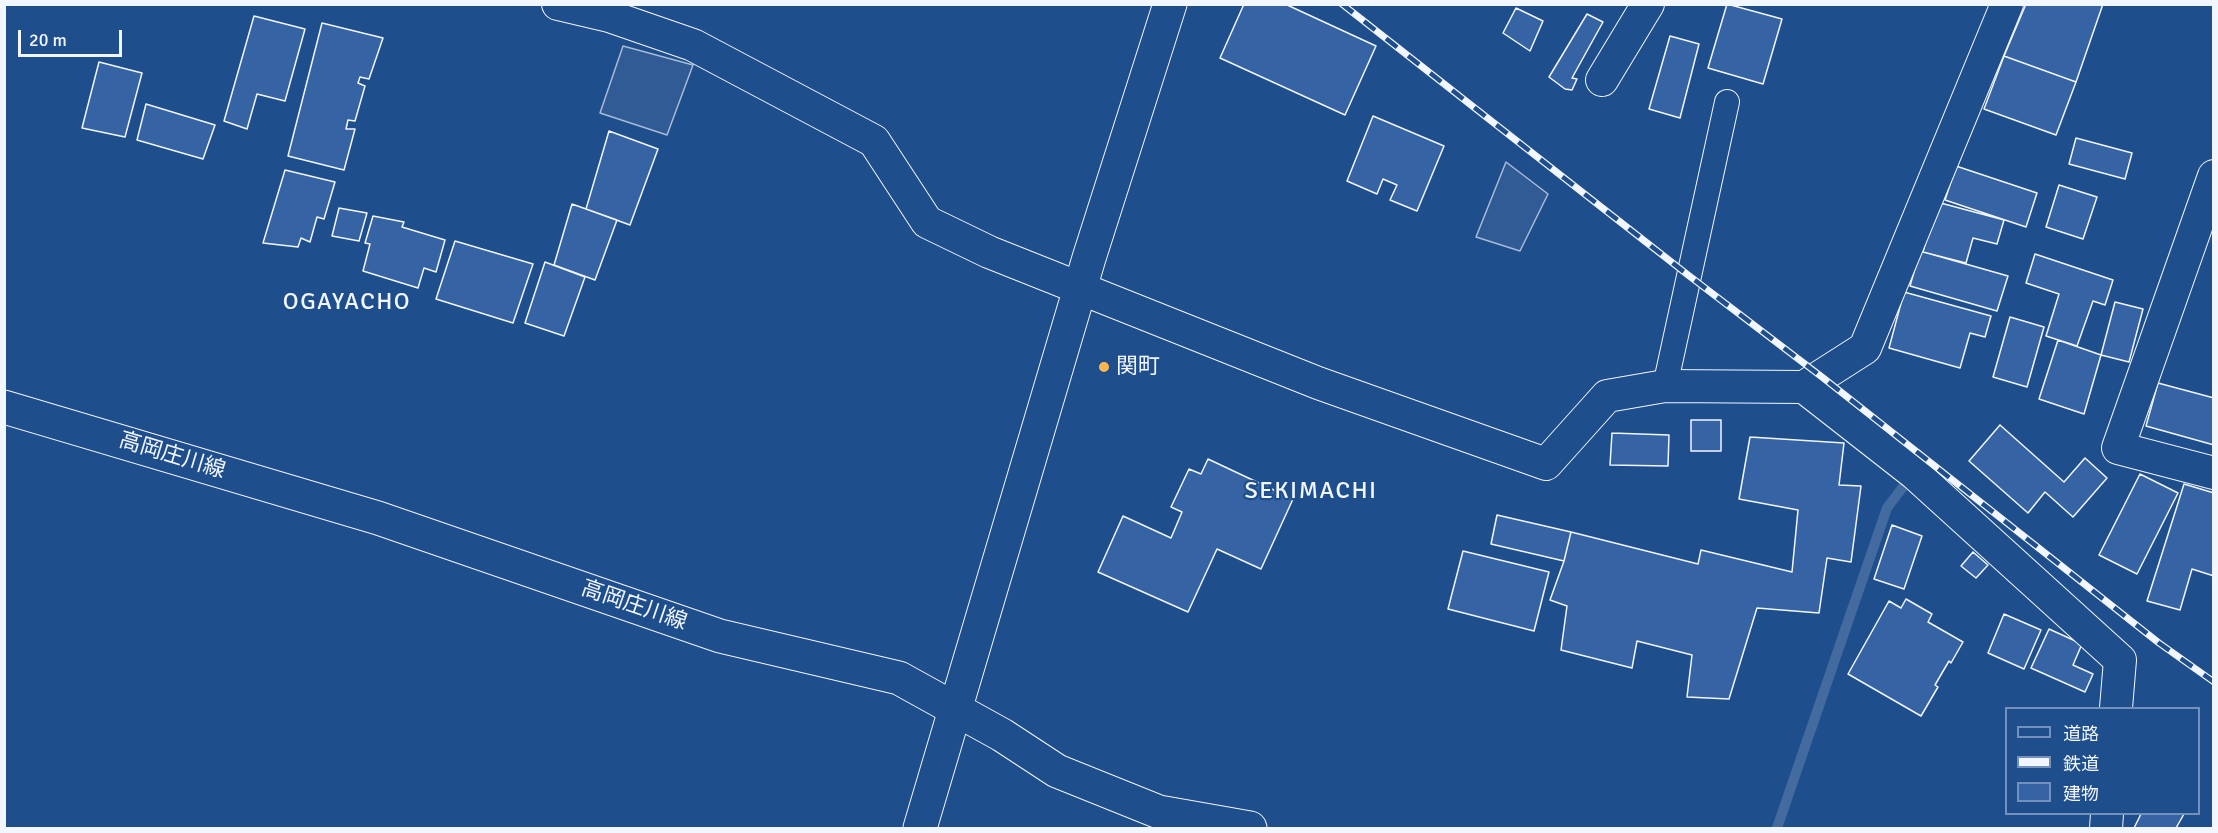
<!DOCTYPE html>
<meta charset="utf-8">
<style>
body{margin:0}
#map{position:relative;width:2218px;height:833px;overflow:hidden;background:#1f4e8c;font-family:Signika,"Noto Sans JP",sans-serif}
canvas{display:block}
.frame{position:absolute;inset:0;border:6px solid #f2f6ff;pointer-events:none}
.legend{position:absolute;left:2005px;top:707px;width:195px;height:108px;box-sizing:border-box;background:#1f4e8c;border:2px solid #7391ba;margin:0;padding:8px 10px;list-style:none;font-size:18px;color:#f2f6ff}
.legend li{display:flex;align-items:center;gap:12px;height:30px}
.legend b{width:30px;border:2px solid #7391ba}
.scale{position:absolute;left:18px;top:30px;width:104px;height:27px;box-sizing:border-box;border:3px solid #f2f6ff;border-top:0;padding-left:8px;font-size:18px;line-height:21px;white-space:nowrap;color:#f2f6ff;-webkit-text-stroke:4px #1f4e8c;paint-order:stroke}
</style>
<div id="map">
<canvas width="2218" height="833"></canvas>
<div class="frame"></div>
<ul class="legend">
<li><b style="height:8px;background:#1f4e8c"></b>道路</li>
<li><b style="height:8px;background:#f2f6ff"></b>鉄道</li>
<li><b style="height:16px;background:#3563a3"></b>建物</li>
</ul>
<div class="scale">20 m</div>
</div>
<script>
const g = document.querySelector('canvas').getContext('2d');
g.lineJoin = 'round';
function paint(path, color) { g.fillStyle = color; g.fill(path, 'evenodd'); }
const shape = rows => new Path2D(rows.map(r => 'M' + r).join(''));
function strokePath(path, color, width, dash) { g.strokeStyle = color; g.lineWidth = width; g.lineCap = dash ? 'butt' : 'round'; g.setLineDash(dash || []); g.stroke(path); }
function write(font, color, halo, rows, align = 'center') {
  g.font = font + ' Signika,"Noto Sans JP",sans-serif'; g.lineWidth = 4.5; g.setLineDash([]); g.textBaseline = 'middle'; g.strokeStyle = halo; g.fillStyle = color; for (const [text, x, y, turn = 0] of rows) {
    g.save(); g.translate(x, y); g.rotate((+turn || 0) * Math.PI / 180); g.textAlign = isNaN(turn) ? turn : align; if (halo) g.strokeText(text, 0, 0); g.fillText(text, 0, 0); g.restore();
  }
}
const built = shape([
 [623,46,693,65,667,135,600,113,623,46],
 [1506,162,1548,194,1520,251,1476,237,1506,162]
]);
paint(built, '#305b95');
strokePath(built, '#a8bbd7', 1.5);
strokePath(shape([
 [1777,828,1887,508,1912,475]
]), '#446ba0', 10);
const building = shape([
 [1244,4,1285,4,1376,46,1345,115,1220,58,1244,4],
 [1727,4,1782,19,1763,84,1708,68,1727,4],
 [2026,4,2103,4,2076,82,2004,56,2026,4],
 [1516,8,1543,21,1530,51,1503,33,1516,8],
 [1587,14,1603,22,1572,78,1577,79,1572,90,1565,89,1549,77,1587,14],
 [254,16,305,29,285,101,257,94,247,129,224,121,254,16],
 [322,23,383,38,369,79,360,77,358,83,365,86,355,121,348,120,346,129,355,129,344,170,288,156,322,23],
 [1670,36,1699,44,1680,118,1649,109,1670,36],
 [2004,56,2076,82,2056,135,1984,109,2004,56],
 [99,62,142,73,125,137,82,128,99,62],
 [146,104,215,125,203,159,137,140,146,104],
 [1373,116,1444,146,1417,211,1390,200,1397,185,1383,179,1377,194,1347,181,1373,116],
 [609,131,658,149,630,225,586,209,609,131],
 [2076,138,2132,153,2125,179,2069,164,2076,138],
 [1956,166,2037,193,2026,227,1945,200,1956,166],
 [285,170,335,182,324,219,317,217,310,242,301,238,298,247,263,243,285,170],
 [2059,185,2097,197,2083,239,2046,227,2059,185],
 [1937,202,2004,220,1997,244,1973,238,1966,263,1923,252,1937,202],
 [572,204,617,220,595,280,554,265,572,204],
 [339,208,367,213,359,241,332,236,339,208],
 [373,216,404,222,402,227,445,240,436,272,424,268,418,288,363,271,370,244,365,243,373,216],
 [455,241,533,264,513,323,436,299,455,241],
 [1920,251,2008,276,1997,311,1910,286,1920,251],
 [2035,254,2113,280,2105,305,2093,301,2077,346,2046,336,2059,294,2026,283,2035,254],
 [545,262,585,277,564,336,525,323,545,262],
 [1904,292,1991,316,1985,337,1970,333,1960,368,1889,348,1904,292],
 [2115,302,2143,309,2129,362,2101,355,2115,302],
 [2010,317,2044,327,2027,387,1993,377,2010,317],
 [2058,340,2101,355,2084,414,2039,399,2058,340],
 [2158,383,2214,398,2214,445,2146,426,2158,383],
 [1691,420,1721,420,1721,451,1691,451,1691,420],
 [2000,425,2064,482,2085,458,2107,478,2073,517,2045,492,2028,513,1969,461,2000,425],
 [1612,433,1669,435,1668,466,1610,465,1612,433],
 [1750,437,1844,443,1839,485,1861,486,1851,562,1827,558,1819,613,1757,608,1729,699,1687,697,1692,655,1637,641,1632,668,1561,650,1567,606,1550,600,1564,561,1571,532,1698,564,1701,550,1792,572,1798,510,1739,499,1750,437],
 [1208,459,1293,499,1261,569,1217,549,1188,612,1098,572,1123,516,1171,538,1182,512,1171,507,1189,469,1201,474,1208,459],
 [2140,474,2178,493,2137,574,2099,555,2140,474],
 [2184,484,2214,493,2214,576,2192,569,2180,610,2147,601,2184,484],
 [1497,515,1571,532,1564,561,1491,544,1497,515],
 [1892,525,1922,536,1904,589,1874,579,1892,525],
 [1463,551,1549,572,1534,631,1448,609,1463,551],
 [1973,552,1988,565,1976,578,1961,566,1973,552],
 [1906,599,1932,614,1928,622,1963,642,1951,663,1949,661,1935,685,1938,687,1921,716,1848,674,1889,601,1901,608,1906,599],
 [2004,614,2041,630,2024,669,1988,653,2004,614],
 [2049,629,2082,644,2073,665,2093,674,2085,692,2031,668,2049,629],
 [2141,814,2184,814,2176,828,2134,828,2141,814]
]);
paint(building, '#3563a3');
strokePath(building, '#f2f6ff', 1.5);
const pedestrian = shape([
 [1665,386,1727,102]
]);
const minor = shape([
 [558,4,609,16,693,45,874,141,927,222,989,252,1318,383,1546,464,1607,396,1665,386,1804,387,1865,348,2007,4],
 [1602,80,1648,4],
 [2214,176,2118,448,2214,473],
 [1804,387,1914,473,2120,660,2116,708],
 [2106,828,2107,814]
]);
const tertiary = shape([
 [920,828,1089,258,1170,4]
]);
const primary = shape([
 [4,407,378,518,720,636,899,678,1002,735,1057,771,1159,812,1250,828]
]);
strokePath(pedestrian, '#f2f6ff', 26);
strokePath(minor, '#f2f6ff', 34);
strokePath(tertiary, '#f2f6ff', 35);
strokePath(primary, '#f2f6ff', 35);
strokePath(pedestrian, '#1f4e8c', 24);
strokePath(minor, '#1f4e8c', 32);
strokePath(tertiary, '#1f4e8c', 33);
strokePath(primary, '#1f4e8c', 33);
const rail = shape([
 [1342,4,1688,275,1822,377,2159,643,2214,682]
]);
strokePath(rail, '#f2f6ff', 7);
strokePath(rail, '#1f4e8c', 4.5, [14]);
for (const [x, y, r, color] of [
 [1104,367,6,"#ffb74d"]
]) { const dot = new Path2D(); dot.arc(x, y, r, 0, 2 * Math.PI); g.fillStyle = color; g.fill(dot); strokePath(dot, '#1f4e8c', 2); }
write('22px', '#f2f6ff', '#1f4e8c', [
 ["関町",1116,367]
], 'left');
write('22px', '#f2f6ff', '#1f4e8c', [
 ["高岡庄川線",172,456,17],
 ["高岡庄川線",634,606,19]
]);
g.letterSpacing = '1.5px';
write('24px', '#f2f6ff', '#1f4e8c', [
 ["OGAYACHO",347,303],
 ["SEKIMACHI",1311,492]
]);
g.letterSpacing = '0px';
</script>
